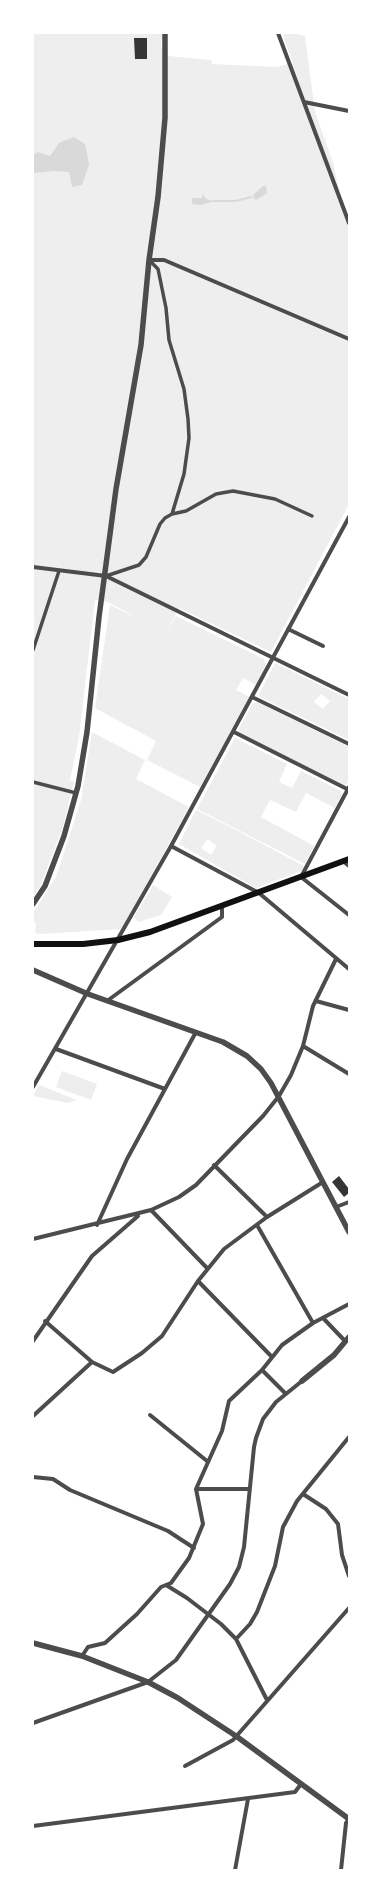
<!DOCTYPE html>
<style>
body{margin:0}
#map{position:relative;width:382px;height:1903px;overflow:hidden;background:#fff;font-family:Merriweather,serif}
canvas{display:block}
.frame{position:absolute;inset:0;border:34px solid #fff;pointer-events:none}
</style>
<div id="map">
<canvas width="382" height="1903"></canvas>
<div class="frame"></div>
</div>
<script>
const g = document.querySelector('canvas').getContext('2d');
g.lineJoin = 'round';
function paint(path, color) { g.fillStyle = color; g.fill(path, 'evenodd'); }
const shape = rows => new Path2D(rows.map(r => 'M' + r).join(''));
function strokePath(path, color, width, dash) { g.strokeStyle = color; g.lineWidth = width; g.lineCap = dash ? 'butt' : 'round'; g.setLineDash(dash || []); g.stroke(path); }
paint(shape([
 [33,33,162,33,161,48,168,56,211,60,212,64,276,67,293,63,283,36,285,33,295,33,305,36,315,112,333,162,345,219,349,227,349,504,271,652,179,608,166,633,176,616,264,659,266,666,256,685,243,678,236,690,249,697,200,787,147,760,156,741,95,708,110,605,143,621,108,602,95,600,79,737,70,780,74,782,63,827,40,887,33,897],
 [275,663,349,699,349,740,260,697,259,694],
 [321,694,330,701,323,709,314,702],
 [257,702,349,747,349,780,346,785,343,786,241,734,238,730,253,703],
 [92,732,145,760,136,779,189,807,122,929,39,934,35,933,36,924,33,921,33,913,56,877,81,800],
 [235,738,287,764,279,782,292,788,301,771,341,791,342,794,335,808,306,793,296,812,270,800,261,817,314,846,305,864,197,809],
 [196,810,240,832,304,866,301,871,256,888,179,844],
 [208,839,217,846,211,855,201,848],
 [153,885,172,897,161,915,138,922,134,917],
 [62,1071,97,1084,91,1100,56,1087],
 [39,1085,77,1100,68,1103,33,1096]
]), '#eee');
paint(shape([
 [74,137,85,144,89,164,82,185,72,187,69,172,54,171,33,173,33,155,38,152,50,156,59,143],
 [263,186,266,186,267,193,258,199,255,200,253,195],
 [203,194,206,199,211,200,212,202,200,205,192,204,192,198,202,198]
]), '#d9d9d9');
strokePath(shape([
 [213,201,235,201,252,197]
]), '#d9d9d9', 2);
paint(shape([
 [134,38,147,38,147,59,135,59],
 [339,1176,349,1189,349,1193,344,1197,332,1182]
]), '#353535');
strokePath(shape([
 [149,260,158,269,166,308,169,340,184,389,188,419,189,438,184,474,172,514],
 [106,576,139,565,146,557,160,524,165,518,172,514,186,511,216,494,233,491,275,499,312,516],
 [33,650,59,571],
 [33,782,76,793]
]), '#4c4c4c', 3.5);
strokePath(shape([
 [278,33,349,223],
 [304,102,349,111],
 [149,260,164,260,349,339],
 [33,567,106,576,349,695],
 [288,629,323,646],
 [252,697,349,744],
 [234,732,349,790],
 [349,787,301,877,349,915],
 [171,846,259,893,349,969],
 [343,861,349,866],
 [107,1001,222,917,222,906],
 [316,1001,349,1010],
 [303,1046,349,1074],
 [56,1049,165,1089],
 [33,1087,171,846,349,517],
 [214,1165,267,1217],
 [336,1207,349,1202],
 [151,1210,207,1268],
 [97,1225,127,1159,196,1032],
 [257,1225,313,1323],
 [33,1239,151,1210,179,1197,196,1185,263,1116,279,1096,291,1075,303,1046,313,1006,336,959],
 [198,1281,272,1357],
 [323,1318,345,1341],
 [45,1321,92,1362,113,1372,142,1353,162,1336,198,1281,224,1249,267,1217,323,1182],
 [33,1341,92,1256,138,1216],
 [262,1370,285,1393],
 [150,1415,207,1461],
 [33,1416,92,1362],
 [33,1477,53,1479,70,1490,168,1531,194,1548],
 [196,1489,250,1489],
 [303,1494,326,1509,338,1524,342,1555,349,1576],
 [166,1585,187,1598,221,1624,236,1639,267,1700],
 [236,1639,250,1624,257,1612,275,1566,283,1527,297,1501,349,1437],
 [82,1656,88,1647,105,1643,137,1614,161,1587,171,1583,189,1558,203,1524,196,1489,222,1431,229,1401,262,1370,282,1345,313,1323,349,1304],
 [33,1723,148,1682,176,1660,230,1584,239,1567,244,1547,254,1447,256,1438,263,1419,276,1402,302,1381],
 [185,1766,233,1740,349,1608],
 [33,1826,295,1792,301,1784],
 [235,1870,248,1799],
 [341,1870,346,1823,349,1819]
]), '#4c4c4c', 4);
strokePath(shape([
 [33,904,45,886,64,836,78,786,87,732,99,617,116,489,141,345,149,260,158,197,165,118,165,33],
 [33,970,88,994,223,1042,247,1056,261,1069,271,1083,349,1232],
 [302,1381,334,1355,349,1337],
 [33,1643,82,1656,148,1682,178,1698,236,1736,349,1819]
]), '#4c4c4c', 5.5);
strokePath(shape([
 [33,944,83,944,118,940,150,932,349,859]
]), '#111', 6);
</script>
